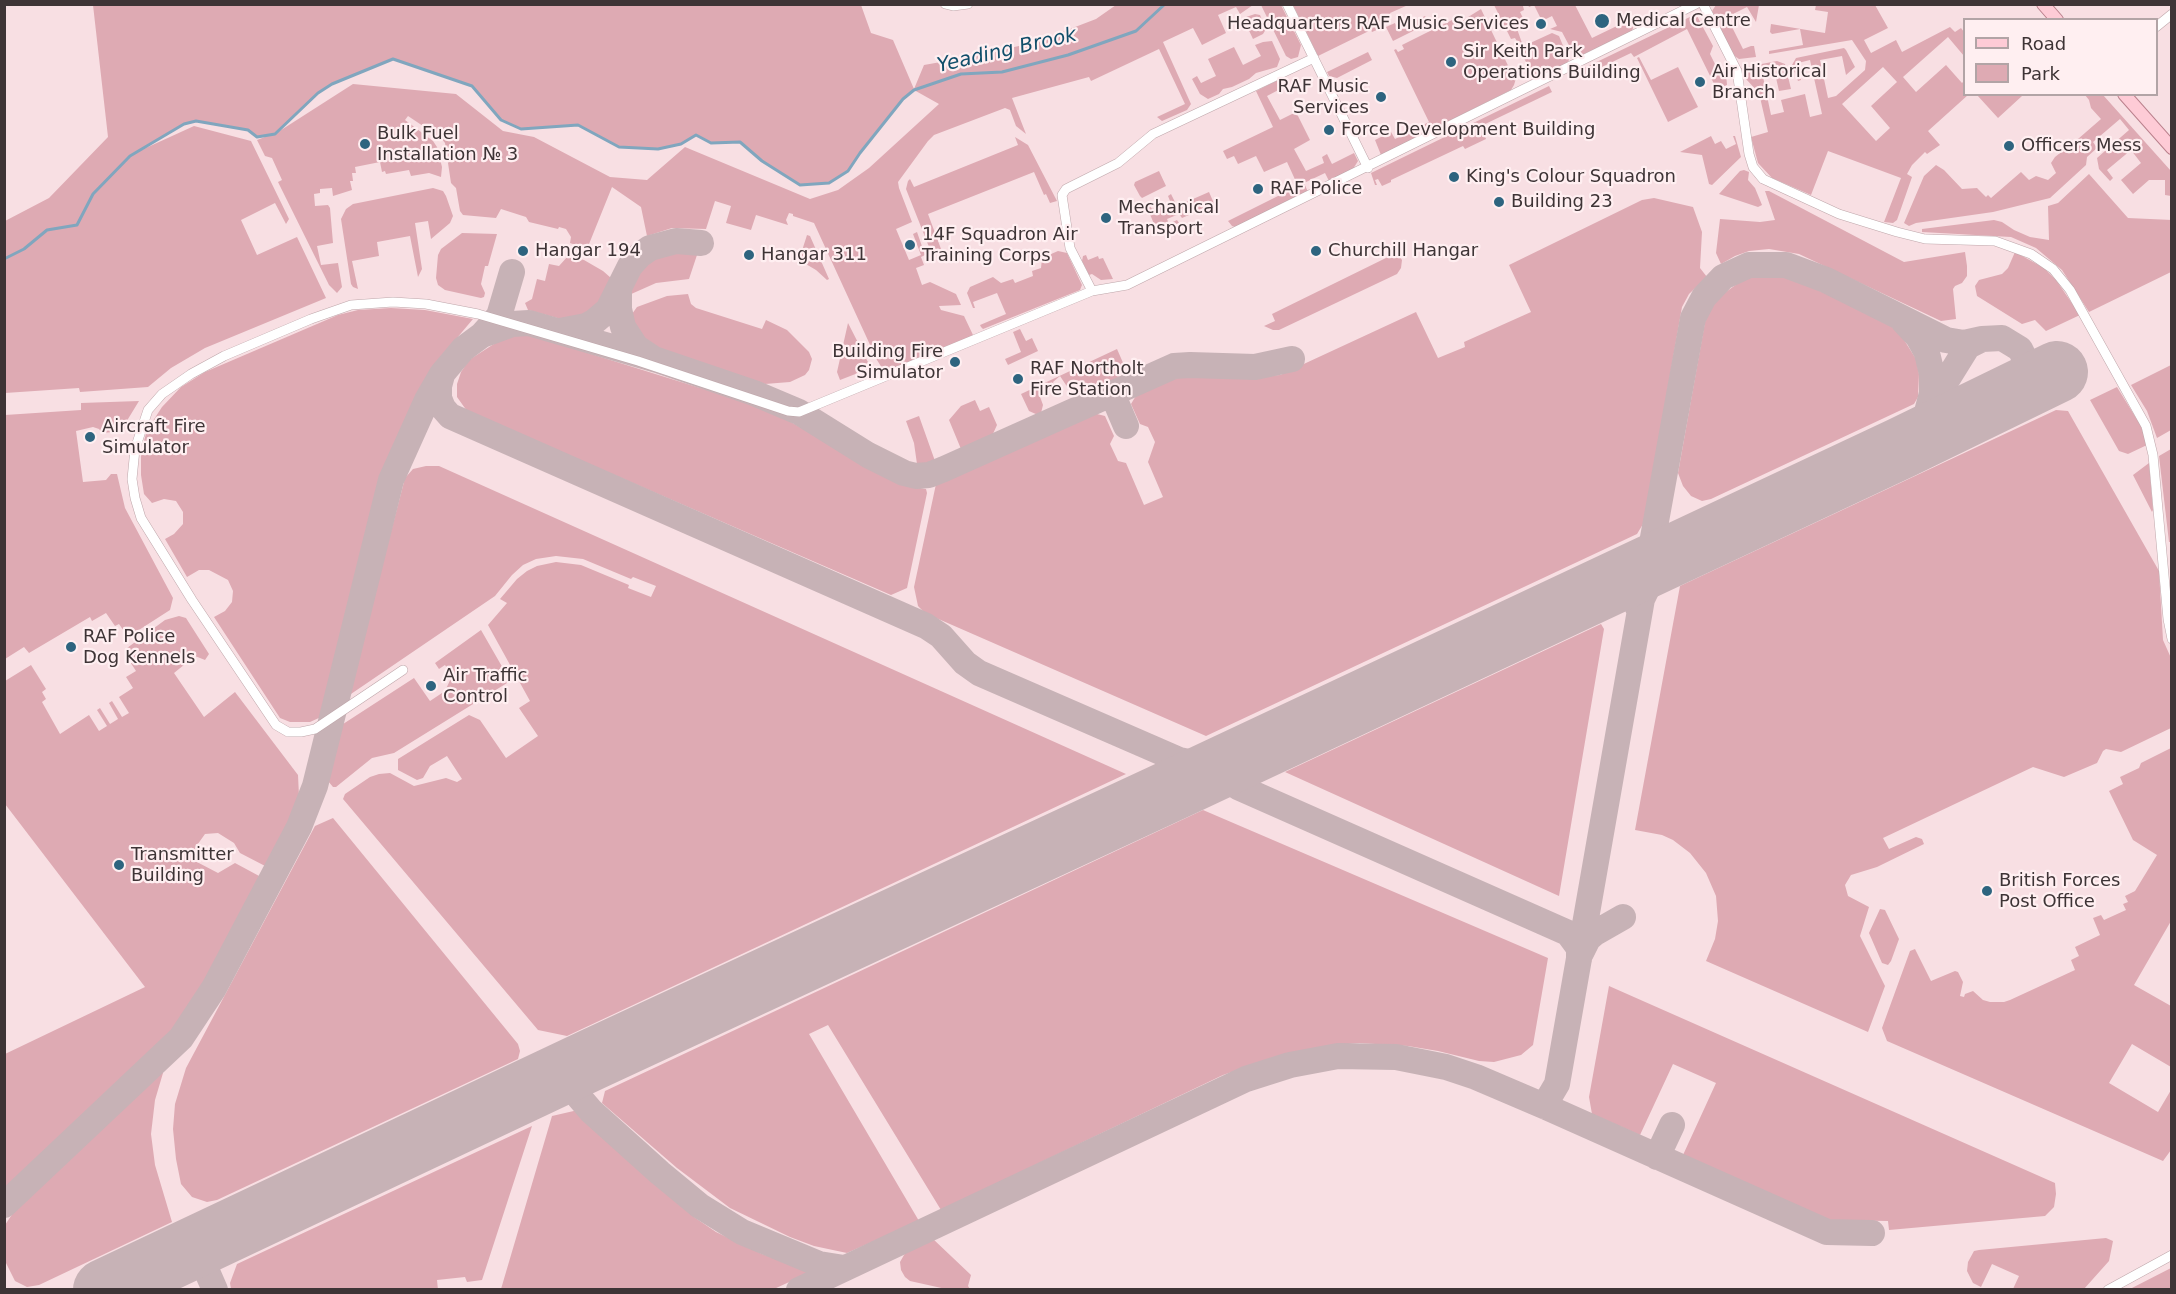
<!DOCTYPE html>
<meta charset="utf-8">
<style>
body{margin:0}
#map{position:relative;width:2176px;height:1294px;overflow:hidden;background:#f8dfe3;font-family:"DejaVu Sans",sans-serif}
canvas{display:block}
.frame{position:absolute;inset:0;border:6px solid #3e3436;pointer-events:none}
.legend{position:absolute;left:1963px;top:18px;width:195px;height:78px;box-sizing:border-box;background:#ffeff1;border:2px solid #b2a4a6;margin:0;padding:8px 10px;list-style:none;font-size:18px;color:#3e3436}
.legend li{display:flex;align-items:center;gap:12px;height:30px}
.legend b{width:30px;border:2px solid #b2a4a6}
</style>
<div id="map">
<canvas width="2176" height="1294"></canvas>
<div class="frame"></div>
<ul class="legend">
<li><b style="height:8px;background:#fecbd6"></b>Road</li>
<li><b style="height:16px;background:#deaab3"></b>Park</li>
</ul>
</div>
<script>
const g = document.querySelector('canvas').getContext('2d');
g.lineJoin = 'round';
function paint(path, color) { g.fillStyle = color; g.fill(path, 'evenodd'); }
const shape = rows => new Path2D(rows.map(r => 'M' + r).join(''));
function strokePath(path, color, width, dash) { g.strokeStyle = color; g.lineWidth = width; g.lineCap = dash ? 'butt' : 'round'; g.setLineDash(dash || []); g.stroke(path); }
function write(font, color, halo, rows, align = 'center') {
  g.font = font + ' "DejaVu Sans",sans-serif'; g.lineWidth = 4.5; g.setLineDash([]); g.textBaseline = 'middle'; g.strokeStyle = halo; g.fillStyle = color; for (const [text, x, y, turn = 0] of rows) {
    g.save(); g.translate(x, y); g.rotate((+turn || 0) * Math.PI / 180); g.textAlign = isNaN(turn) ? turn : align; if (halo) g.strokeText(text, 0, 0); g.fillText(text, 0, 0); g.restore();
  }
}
paint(shape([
 [93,5,861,5,871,33,893,40,914,89,924,65,980,55,1036,42,1096,19,1116,5,1253,5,1240,14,1236,7,1218,15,1226,33,1202,45,1193,28,1163,42,1191,104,1187,110,1162,121,1157,117,1185,104,1159,49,1091,81,1089,77,1012,98,1026,134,1016,126,1010,110,1005,108,934,135,928,141,898,182,899,188,912,222,896,229,909,260,921,255,913,234,917,232,925,255,921,257,924,265,916,268,922,285,930,282,956,294,961,305,939,306,941,310,964,316,973,335,972,338,894,369,882,368,877,360,814,223,793,216,793,214,789,213,786,220,788,225,756,215,751,230,726,223,731,206,715,201,706,229,672,228,647,236,641,207,612,187,587,249,570,243,571,237,566,229,559,227,558,229,529,222,526,217,501,209,496,218,463,215,460,211,456,188,451,183,445,143,441,138,408,116,405,120,433,141,437,147,442,167,441,177,429,173,411,176,409,170,386,174,385,171,382,172,380,162,355,167,356,173,352,173,353,181,350,181,352,190,333,196,332,188,320,189,320,193,314,194,315,206,328,205,330,208,333,243,317,246,321,265,338,263,342,287,337,293,329,285,278,182,282,180,272,158,265,156,257,140,270,135,257,137,248,130,196,121,184,124,137,152,194,126,251,141,289,219,286,224,275,203,241,220,257,255,297,237,326,298,205,348,171,368,148,387,80,392,79,388,5,393,5,221,49,198,108,137],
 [393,59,472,86,501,120,521,129,578,125,619,147,658,149,681,144,696,135,711,143,740,142,762,161,800,185,829,183,848,171,860,153,903,99,914,90,939,104,869,168,838,190,810,199,685,147,647,180,610,177,534,137,503,131,456,94,353,84,278,132,318,93,332,84],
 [1261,5,1281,5,1301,45,1298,57,1291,59,1286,56],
 [1293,5,1408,5,1390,13,1391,17,1377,23,1379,29,1372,32,1371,30,1318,56],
 [1494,5,1526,5,1523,6,1524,10,1520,12,1528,28,1526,28,1523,22,1516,26,1522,43,1519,45,1515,38,1511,39],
 [1528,5,1575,5,1592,38,1621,24,1619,18,1628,14,1633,28,1632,31,1582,55,1577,55,1572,51,1562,32,1550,29,1557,26,1552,16,1542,21,1534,5,1529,7],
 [1716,5,1759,5,1756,22,1747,7,1727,17,1743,49,1751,46,1754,46,1756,57,1739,59,1733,55,1712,11],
 [1816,5,1875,5,1888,28,1864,40,1871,53,1896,40,1902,52,1950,27,1955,32,1961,28,1964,32,1964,56,1948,37,1903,77,1916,92,1946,65,1962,83,1964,81,1964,94,1968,95,1928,131,1940,145,1927,154,1925,152,1912,165,1907,174,1912,177,1897,220,1893,223,1884,222,1901,178,1828,151,1811,195,1772,178,1758,163,1751,137,1768,132,1759,93,1746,79,1741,68,1777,61,1785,64,1791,89,1779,91,1774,69,1762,72,1771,115,1784,112,1781,100,1805,94,1810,117,1822,114,1810,60,1798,63,1801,80,1798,81,1792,65,1796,58,1844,48,1846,50,1855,67,1846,75,1842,56,1820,60,1828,98,1836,96,1865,70,1866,61,1852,40,1769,54,1769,51,1803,45,1800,29,1772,34,1770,32,1771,24,1825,33,1828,12,1815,10],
 [1883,67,1897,82,1871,106,1890,128,1876,141,1842,104],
 [1481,9,1513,76,1517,75,1514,85,1511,90,1381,155,1375,140,1391,132,1395,139,1429,122,1394,50,1396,49,1398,52,1404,49,1402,45,1462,15,1465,19],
 [1255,14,1260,15,1266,29,1263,34,1253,39,1243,18],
 [1694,15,1697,16,1713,46,1710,54,1717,68,1726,73,1727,85,1717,90,1687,29,1634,57,1631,53,1581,77,1578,71],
 [1425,16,1429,23,1393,41,1386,27,1395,23,1398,29],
 [1552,33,1559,36,1569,60,1567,63,1542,76,1534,75,1532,74,1524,58,1525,49,1528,44],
 [1272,41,1280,59,1277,67,1256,73,1249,79,1232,87,1223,89,1219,94,1208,99,1200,94,1192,79,1197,76,1201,83,1216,76,1208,59,1234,47,1243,65,1261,56,1255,45,1263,42],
 [1368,52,1372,60,1337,78,1329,76,1327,72],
 [1639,57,1651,80,1678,67,1698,107,1668,122,1637,58],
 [1280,79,1286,86,1267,96,1280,120,1296,112,1310,140,1294,149,1306,171,1324,163,1322,157,1327,154,1332,164,1354,153,1358,161,1353,169,1329,181,1325,173,1304,183,1308,192,1235,227,1232,226,1228,221,1298,186,1287,162,1264,172,1256,156,1238,164,1234,156,1227,159,1223,151,1273,127,1256,91],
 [1549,86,1552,92,1481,126,1486,139,1465,149,1463,146,1391,180,1391,182,1382,186,1378,179,1375,180,1377,185,1375,185,1371,173],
 [2021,95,2022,96,1998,118,1977,95],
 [2085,95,2103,95,2171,171,2171,196,2165,195,2165,180,2149,180,2133,194,2121,180,2141,163,2131,150,2107,170,2113,178,2110,181,2099,169,2097,158,2129,130,2120,119,2093,142,2097,148,2087,157,2086,165,2050,198,1993,212,1916,223,1909,226,1904,223,1924,176,1936,165,1944,170,1962,189,1977,188,1986,197,1988,195,1991,198,2021,172,2029,180,2036,176,2048,180,2056,173,2051,163,2055,157,2070,145,2075,150,2081,144,2078,139,2101,119,2091,108,2089,100],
 [1711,136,1715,144,1721,141,1726,149,1736,144,1733,136,1735,136,1741,157,1712,185,1709,184,1702,155,1680,152],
 [1015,137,1028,145,1057,201,1050,203,1046,194,1044,195,1034,172,928,214,941,249,931,252,906,189,908,181,910,179,914,187,1018,145],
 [1744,170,1749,172,1748,180,1755,188,1762,205,1758,207,1719,194,1740,171],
 [1159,171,1166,186,1142,198,1140,196,1134,185,1135,182],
 [2089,174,2128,218,2172,220,2171,272,2089,312,2062,270,2036,248,2011,237,1922,232,1922,229,1994,220,2002,222,2014,230,2030,237,2049,240,2048,206,2058,203],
 [433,188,443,191,446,196,453,216,450,223,431,239,428,221,415,223,422,269,418,277,410,236,377,242,379,256,352,261,358,289,353,287,351,284,341,219,346,209,353,204],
 [1765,191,1769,191,1904,262,1965,252,1967,266,1967,276,1962,283,1955,286,1953,289,1956,319,1941,321,1799,254,1769,249,1749,251,1735,256,1721,264,1716,253,1720,219,1760,222,1775,220],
 [1209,192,1216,208,1205,208,1182,218,1179,214,1167,219,1169,224,1177,220,1179,223,1168,228,1158,228,1154,224,1147,207,1149,205,1152,209,1170,201,1168,196,1171,194,1177,206],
 [1654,198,1693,207,1702,232,1700,268,1707,277,1689,294,1682,307,1646,512,1643,524,1637,534,1206,736,943,621,925,613,918,606,914,587,936,484,1093,413,1105,416,1114,436,1110,444,1118,461,1126,463,1144,505,1163,497,1148,462,1155,442,1148,427,1140,424,1131,404,1137,394,1164,381,1192,375,1252,377,1280,375,1416,312,1438,358,1465,347,1464,342,1531,312,1509,265,1642,200],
 [462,233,497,234,488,266,485,266,481,284,485,293,484,297,481,298,445,290,438,285,436,278,438,255,441,249],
 [807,235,810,236,829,279,827,280,816,270,799,260],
 [690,248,699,249,689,279,656,283,629,295,634,280,640,269,648,262,670,251],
 [1388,250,1396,252,1402,260,1401,268,1397,274,1279,330,1273,330,1264,326,1275,321,1272,314,1390,256],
 [1058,251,1067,253,1082,285,1080,290,983,329,981,327,980,325,1006,314,997,293,973,302,975,308,973,308,967,293,970,287,993,277,1001,283,1013,279,1015,283,1033,276,1032,271,1041,268,1042,258],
 [2015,252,2044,268,2056,280,2080,315,2046,331,2035,320,2022,324,1977,296,1975,286,1979,280,2002,274,2008,268],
 [1086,255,1088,260,1098,256,1099,259,1103,258,1113,279,1101,280,1092,274,1089,275,1082,261,1083,256],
 [568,256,584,260,603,271,611,278,610,289,605,297,594,309,581,317,561,319,528,310,525,303,532,299,537,279,545,281,549,264,559,266],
 [1766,275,1787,275,1887,323,1899,332,1916,359,1919,374,1918,397,1914,404,1711,499,1702,501,1691,496,1683,486,1678,473,1707,311,1723,294,1744,279],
 [688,294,691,304,696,308,762,329,766,320,787,330,809,352,812,359,809,370,805,375,790,382,765,384,659,350,650,345,642,337,633,322,632,314,637,307,667,296],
 [391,308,425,310,473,319,446,351,421,386,380,481,321,717,310,722,290,722,280,718,214,617,225,611,232,602,233,591,228,580,209,570,199,570,187,577,165,539,174,534,183,524,183,512,176,501,164,499,152,503,144,494,141,475,141,452,147,430,162,407,181,387,205,372,338,315,358,310],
 [848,323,871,368,840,380,837,372],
 [1020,329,1026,341,1032,338,1038,351,1008,365,1005,359,1021,352,1013,332],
 [527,334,758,406,789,421,903,485,926,489,927,493,907,588,891,595,467,411,457,397,457,384,461,372,469,360,497,342,511,335],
 [1117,349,1124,365,1119,378,1084,393,1070,391,1060,376,1053,382,1055,387,1039,394,1043,405,1041,413,1038,415,1029,411,1021,394],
 [2171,365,2171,430,2157,438,2147,411,2131,385],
 [2117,387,2141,426,2147,445,2128,454,2119,451,2090,400],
 [975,400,980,411,989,407,997,425,992,436,961,449,949,420,961,406],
 [139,401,128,419,124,431,102,433,99,429,93,427,76,431,83,482,106,480,111,474,117,474,125,508,173,598,170,610,128,637,119,624,115,626,106,613,92,621,90,617,29,653,24,647,5,659,5,415,81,410,81,403],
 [2056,410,2068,411,2159,571,2163,640,2171,658,2171,728,2121,752,2106,749,2103,751,2097,763,2064,777,2033,767,1883,838,1889,849,1916,837,1922,839,1924,844,1877,867,1851,875,1845,885,1848,896,1869,907,1860,936,1885,986,1868,1032,1706,961,1715,939,1718,921,1716,896,1706,873,1690,853,1673,840,1662,835,1635,830,1680,586],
 [919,416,935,461,925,465,917,464,914,443,906,421],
 [2171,449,2172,542,2169,542,2159,456],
 [2149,463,2153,510,2152,512,2133,475],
 [426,466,439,466,1126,774,567,1036,538,1030,343,799,345,794,370,777,379,774,390,773,414,786,446,778,457,782,462,779,447,756,430,766,423,778,417,780,398,770,398,759,469,715,480,720,506,758,538,736,519,708,530,701,488,625,507,603,500,599,517,579,527,571,537,566,556,562,581,565,629,585,628,588,651,597,656,586,633,577,631,579,583,559,556,556,536,559,523,565,512,575,495,596,348,696,405,478,413,469],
 [179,616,186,618,209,654,205,660,195,656,174,673,204,717,235,692,298,775,299,796,294,818,267,867,240,853,234,843,218,833,205,834,195,848,195,861,218,873,235,863,261,877,188,1014,178,1027,5,1188,5,1054,145,987,5,804,5,681,31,665,46,689,42,692,46,699,42,702,60,734,89,715,99,731,107,726,97,710,100,708,110,724,118,719,109,703,112,701,122,717,129,713,119,697,133,688,126,677,136,671,125,654,127,648,165,620],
 [1601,624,1604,629,1559,896,1285,772],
 [481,630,508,677,507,683,394,753,372,758,336,787,333,787,328,781,340,726,414,678,430,701,445,691,452,676,445,665,439,669,435,663],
 [2171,748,2171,921,2134,985,2171,1006,2171,1067,2132,1044,2109,1083,2158,1112,2171,1090,2171,1150,2163,1161,1887,1041,1882,1028,1910,951,1915,949,1931,981,1955,971,1958,972,1963,982,1960,996,1964,997,1965,994,1973,991,1983,1000,1990,1002,2004,1002,2010,1000,2075,970,2071,960,2079,956,2075,947,2100,935,2093,918,2101,915,2104,920,2126,910,2123,904,2128,902,2125,896,2135,891,2157,855,2133,840,2109,791,2123,784,2120,777,2139,768,2141,763],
 [1203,810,1548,958,1533,1045,1521,1055,1494,1062,1479,1061,1438,1051,1408,1046,1359,1043,1327,1046,1288,1053,1223,1075,941,1210,828,1025,809,1034,919,1221,847,1253,814,1246,790,1237,730,1208,677,1168,602,1103,605,1091],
 [333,818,518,1044,520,1051,518,1059,217,1200,207,1202,192,1197,181,1184,176,1159,173,1129,175,1104,186,1068,315,826],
 [1880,909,1885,910,1899,939,1891,961,1888,965,1882,963,1869,933],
 [1609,986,2055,1183,2056,1194,2054,1207,2045,1216,1889,1230,1888,1221,1828,1220,1683,1155,1716,1083,1673,1064,1640,1135,1592,1114,1589,1097],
 [160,1073,163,1073,155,1100,151,1134,155,1165,172,1222,39,1285,27,1287,15,1281,4,1259,5,1225,13,1213],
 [578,1110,694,1217,716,1232,762,1254,811,1272,774,1289,501,1289,552,1116],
 [532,1126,482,1280,467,1282,465,1277,437,1280,438,1290,231,1289,230,1283,237,1264],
 [932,1238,971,1275,968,1286,970,1289,946,1289,910,1281,905,1277,901,1270,900,1262,904,1255,908,1249],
 [2106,1238,2113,1241,2109,1261,2084,1289,2013,1289,2019,1276,1992,1264,1981,1287,1973,1283,1967,1271,1968,1262,1974,1251,1979,1250],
 [2171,1268,2171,1289,2130,1289]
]), '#deaab3');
strokePath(shape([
 [4,259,24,249,47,230,77,225,93,194,130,156,184,124,196,121,248,130,257,137,275,134,318,93,332,84,393,59,472,86,501,120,521,129,578,125,619,147,658,149,681,144,696,135,711,143,740,142,762,161,800,185,829,183,848,171,860,153,903,99,914,90,961,74,1002,72,1068,55,1136,31,1165,4]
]), '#80a6be', 3);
strokePath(shape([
 [619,291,619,309,623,327,636,347,651,357],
 [560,331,586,326,595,321,608,310,630,266,640,255,650,248,676,241,701,243],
 [482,335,499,316,512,272],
 [442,375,439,386,439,398,443,408,450,416,926,626,941,636,965,663,979,673,1179,760,1194,763,1222,762,1259,749],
 [1112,393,1126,426],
 [1932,404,1968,346,1982,339],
 [1901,448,1920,424,1927,412,1932,393,1932,374,1927,353,1918,337,1904,322],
 [1630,576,1643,565,1650,554,1693,318,1704,297,1723,277,1749,265,1786,265,1826,280,1946,340,1964,343,1982,339,2002,338,2020,349,2025,359,2027,371,2025,380,2016,392],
 [1588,595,1609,588,1624,590,1635,601,1639,610],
 [1244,756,1233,768,1234,781,1238,787,1568,933,1579,948,1579,959],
 [1179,787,1192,781,1206,778,1227,782],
 [1581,953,1588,939,1595,933,1623,917],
 [591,1060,582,1069,578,1076,576,1084,579,1097,591,1111,660,1173,700,1206,742,1232,819,1264,844,1268],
 [1544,1106,1557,1084,1642,599,1654,574,1665,562,1704,541],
 [1657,1157,1672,1125],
 [4,1205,181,1038,214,988,299,827,315,786,391,480,427,400,442,374,463,349,482,335,512,324,529,323,657,360,754,393,799,412,868,455,904,473,916,476,929,475,944,469,1174,366,1190,365,1255,367,1292,359],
 [215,1290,205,1267,205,1255,209,1247,225,1233],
 [799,1290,1246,1079,1290,1065,1338,1056,1396,1057,1446,1067,1476,1077,1544,1106,1827,1232,1872,1233]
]), '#c7b2b6', 26);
strokePath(shape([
 [104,1290,591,1060,1179,787,1901,448,2057,372]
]), '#c7b2b6', 62);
const minor = shape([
 [945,4,953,6,968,4],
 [1287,4,1368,168],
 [1703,4,1737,71,1749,154,1753,167,1763,179,1839,214,1897,232,1925,239,1995,241,2031,254,2053,269,2070,290,2146,426,2153,455,2168,619,2172,639],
 [2156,27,2172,14],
 [1092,291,1070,248,1062,195,1066,189,1118,163,1153,134,1314,58],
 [403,670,315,729,301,732,288,732,276,725,192,600,141,518,135,498,132,479,135,449,148,410,162,394,191,374,224,356,311,319,351,305,393,302,426,304,478,314,638,361,788,411,799,412,1092,291,1127,285,1696,4],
 [2108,1290,2172,1255]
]);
const major = shape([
 [2043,4,2057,20],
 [2124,94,2172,148]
]);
strokePath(minor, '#bea6aa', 10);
strokePath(major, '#ba808c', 14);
strokePath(minor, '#fff', 9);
strokePath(major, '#fecbd6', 12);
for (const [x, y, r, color] of [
 [1602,21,8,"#2e647f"],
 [1541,24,6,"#2e647f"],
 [1451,62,6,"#2e647f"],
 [1700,82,6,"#2e647f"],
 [1381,97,6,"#2e647f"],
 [1329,130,6,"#2e647f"],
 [365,144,6,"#2e647f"],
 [2009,146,6,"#2e647f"],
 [1454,177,6,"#2e647f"],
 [1258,189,6,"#2e647f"],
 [1499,202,6,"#2e647f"],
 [1106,218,6,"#2e647f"],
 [910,245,6,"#2e647f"],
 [523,251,6,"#2e647f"],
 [1316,251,6,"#2e647f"],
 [749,255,6,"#2e647f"],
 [955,362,6,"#2e647f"],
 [1018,379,6,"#2e647f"],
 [90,437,6,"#2e647f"],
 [71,647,6,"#2e647f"],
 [431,686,6,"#2e647f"],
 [119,865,6,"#2e647f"],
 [1987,891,6,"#2e647f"]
]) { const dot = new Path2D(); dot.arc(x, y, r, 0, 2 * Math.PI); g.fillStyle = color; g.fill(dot); strokePath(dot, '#ffeff1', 2); }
write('18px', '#3e3436', '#ffeff1', [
 ["Medical Centre",1616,21],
 ["Headquarters RAF Music Services",1529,24,"right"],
 ["Sir Keith Park",1463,52],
 ["Operations Building",1463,73],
 ["Air Historical",1712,72],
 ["Branch",1712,93],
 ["RAF Music",1369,87,"right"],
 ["Services",1369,108,"right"],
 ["Force Development Building",1341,130],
 ["Bulk Fuel",377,134],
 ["Installation № 3",377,155],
 ["Officers Mess",2021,146],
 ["King's Colour Squadron",1466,177],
 ["RAF Police",1270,189],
 ["Building 23",1511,202],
 ["Mechanical",1118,208],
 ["Transport",1118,229],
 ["14F Squadron Air",922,235],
 ["Training Corps",922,256],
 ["Hangar 194",535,251],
 ["Churchill Hangar",1328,251],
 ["Hangar 311",761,255],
 ["Building Fire",943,352,"right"],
 ["Simulator",943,373,"right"],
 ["RAF Northolt",1030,369],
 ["Fire Station",1030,390],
 ["Aircraft Fire",102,427],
 ["Simulator",102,448],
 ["RAF Police",83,637],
 ["Dog Kennels",83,658],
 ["Air Traffic",443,676],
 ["Control",443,697],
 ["Transmitter",131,855],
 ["Building",131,876],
 ["British Forces",1999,881],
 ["Post Office",1999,902]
], 'left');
write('italic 20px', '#114e6a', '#ffeff1', [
 ["Yeading Brook",1007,51,-13]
]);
</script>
